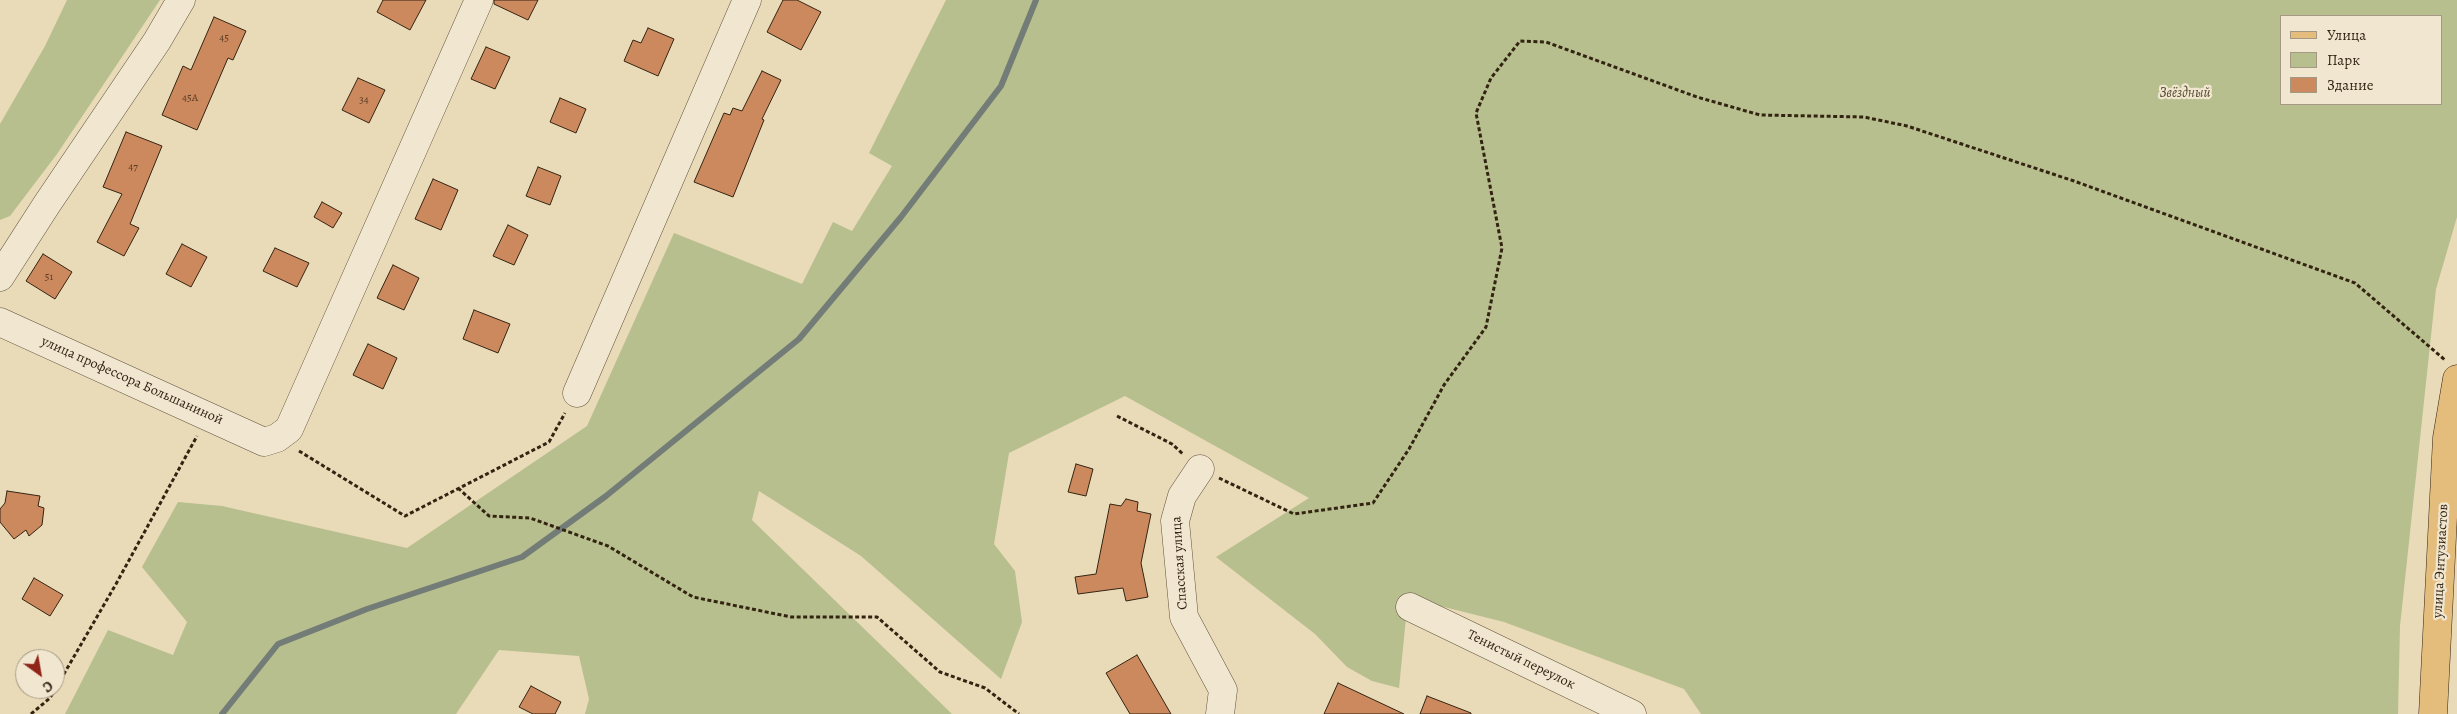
<!DOCTYPE html>
<meta charset="utf-8">
<style>
body{margin:0}
#map{position:relative;width:2457px;height:714px;overflow:hidden;background:#e9dab8;font-family:Alegreya,serif}
canvas{display:block}
.legend{position:absolute;left:2280px;top:15px;width:162px;height:90px;box-sizing:border-box;background:#f1e7d1;border:1px solid #a59985;margin:0;padding:6px 9px;list-style:none;font-size:15px;color:#332412}
.legend li{display:flex;align-items:center;gap:10px;height:25px}
.legend b{width:25px;border:1px solid #a59985}
.north{position:absolute;left:15px;top:649px;width:50px;height:50px;box-sizing:border-box;background:#f1e7d1;border:1px solid #a59985;border-radius:50%;rotate:148deg;font-size:14px;font-weight:700;line-height:20px;text-align:center;color:#332412}
.north::after{content:'';display:block;margin:auto;width:18px;height:22px;background:#8f2418;clip-path:polygon(50% 0,100% 100%,50% 72%,0 100%)}
</style>
<div id="map">
<canvas width="2457" height="714"></canvas>
<ul class="legend">
<li><b style="height:6px;background:#e4bd7c"></b>Улица</li>
<li><b style="height:14px;background:#b8bf8e"></b>Парк</li>
<li><b style="height:14px;background:#cd895e"></b>Здание</li>
</ul>
<div class="north">С</div>
</div>
<script>
const g = document.querySelector('canvas').getContext('2d');
g.lineJoin = 'round';
function paint(path, color) { g.fillStyle = color; g.fill(path, 'evenodd'); }
const shape = rows => new Path2D(rows.map(r => 'M' + r).join(''));
function strokePath(path, color, width, dash) { g.strokeStyle = color; g.lineWidth = width; g.lineCap = dash ? 'butt' : 'round'; g.setLineDash(dash || []); g.stroke(path); }
function write(font, color, halo, rows, align = 'center') {
  g.font = font + ' Alegreya,serif'; g.lineWidth = 4.5; g.setLineDash([]); g.textBaseline = 'middle'; g.strokeStyle = halo; g.fillStyle = color; for (const [text, x, y, turn = 0] of rows) {
    g.save(); g.translate(x, y); g.rotate((+turn || 0) * Math.PI / 180); g.textAlign = isNaN(turn) ? turn : align; if (halo) g.strokeText(text, 0, 0); g.fillText(text, 0, 0); g.restore();
  }
}
paint(shape([
 [67,0,160,0,57,154,10,216,0,220,0,124,45,46],
 [946,0,2457,0,2457,217,2436,289,2400,626,2398,714,1701,714,1684,689,1504,622,1408,598,1399,688,1372,681,1347,667,1315,634,1216,557,1309,498,1125,396,1009,453,994,544,1015,571,1022,622,1001,679,861,556,759,491,752,520,952,714,585,714,589,699,579,656,499,650,456,714,65,714,108,630,173,655,187,622,142,567,178,502,222,506,407,548,587,426,674,233,802,284,833,222,852,231,892,166,869,153],
 [2281,16,2441,16,2441,104,2281,104]
]), '#b8bf8e');
strokePath(shape([
 [222,714,278,644,367,609,522,557,606,496,799,339,901,217,1001,86,1036,0]
]), '#737c77', 6);
const building = shape([
 [383,0,426,0,410,30,377,12,383,0],
 [494,0,538,0,528,20,494,4,494,0],
 [783,0,797,0,821,12,801,50,767,32,783,0],
 [214,17,246,31,233,60,228,58,197,130,162,115,183,66,191,70,214,17],
 [648,28,674,39,658,76,624,61,633,40,641,43,648,28],
 [486,47,510,57,495,89,471,79,486,47],
 [762,71,781,80,762,119,764,120,733,197,694,182,724,113,730,115,733,108,742,111,762,71],
 [358,78,385,90,369,123,342,110,358,78],
 [560,98,586,109,576,133,550,122,560,98],
 [126,132,162,146,130,224,139,228,124,256,97,242,122,194,103,187,126,132],
 [538,167,561,176,550,205,526,196,538,167],
 [433,179,458,190,441,230,415,219,433,179],
 [322,202,342,213,333,228,314,217,322,202],
 [508,225,528,235,514,265,493,256,508,225],
 [182,244,207,257,191,287,166,274,182,244],
 [275,248,309,263,297,287,263,271,275,248],
 [43,254,72,272,55,299,26,281,43,254],
 [393,265,419,278,404,310,377,298,393,265],
 [474,310,510,324,498,353,463,339,474,310],
 [368,344,397,358,383,389,353,375,368,344],
 [1076,464,1093,469,1086,496,1068,492,1076,464],
 [7,491,40,496,38,506,44,508,42,525,29,536,26,530,14,539,0,522,0,509,5,503,7,491],
 [1126,499,1138,502,1137,511,1151,514,1141,563,1148,597,1126,601,1123,588,1078,594,1075,577,1096,574,1110,504,1121,506,1126,499],
 [34,578,63,595,50,616,22,599,34,578],
 [1137,655,1171,714,1130,714,1106,673,1137,655],
 [1338,683,1404,714,1324,714,1338,683],
 [531,686,561,702,555,714,533,714,519,707,531,686],
 [1427,696,1471,713,1471,714,1420,714,1427,696]
]);
paint(building, '#cd895e');
strokePath(building, '#332412', 1);
const minor = shape([
 [0,277,47,204,157,41,181,0],
 [0,322,264,442,277,438,289,429,479,0],
 [577,393,747,0],
 [1200,469,1182,496,1175,521,1184,617,1223,690,1220,714],
 [1410,607,1632,714]
]);
const major = shape([
 [2433,714,2447,438,2457,379]
]);
strokePath(minor, '#60523c', 29);
strokePath(major, '#332412', 29);
strokePath(shape([
 [1117,416,1172,444,1183,454],
 [299,451,405,516,549,442,565,413],
 [1219,478,1294,514,1373,503,1409,449,1444,385,1486,327,1502,248,1476,113,1491,78,1520,41,1546,42,1697,97,1760,115,1864,117,1907,126,2074,181,2355,283,2445,360],
 [458,488,489,516,530,518,608,546,693,597,791,617,877,617,940,672,985,688,1019,714],
 [31,714,50,698,116,584,197,436]
]), '#332412', 3, [4, 2.5]);
strokePath(minor, '#f1e7d1', 28);
strokePath(major, '#e4bd7c', 28);
write('11px', '#5a3d25', null, [
 ["45",224,38],
 ["45А",190,98],
 ["34",364,100],
 ["47",133,167],
 ["51",49,277]
]);
write('italic 14px', '#544b31', '#f1e7d1', [
 ["Звёздный",2185,94]
]);
write('14px', '#332412', '#f1e7d1', [
 ["улица профессора Большаниной",132,381,24],
 ["улица Энтузиастов",2441,561,-87],
 ["Спасская улица",1180,563,-94],
 ["Тенистый переулок",1521,660,26]
]);
</script>
